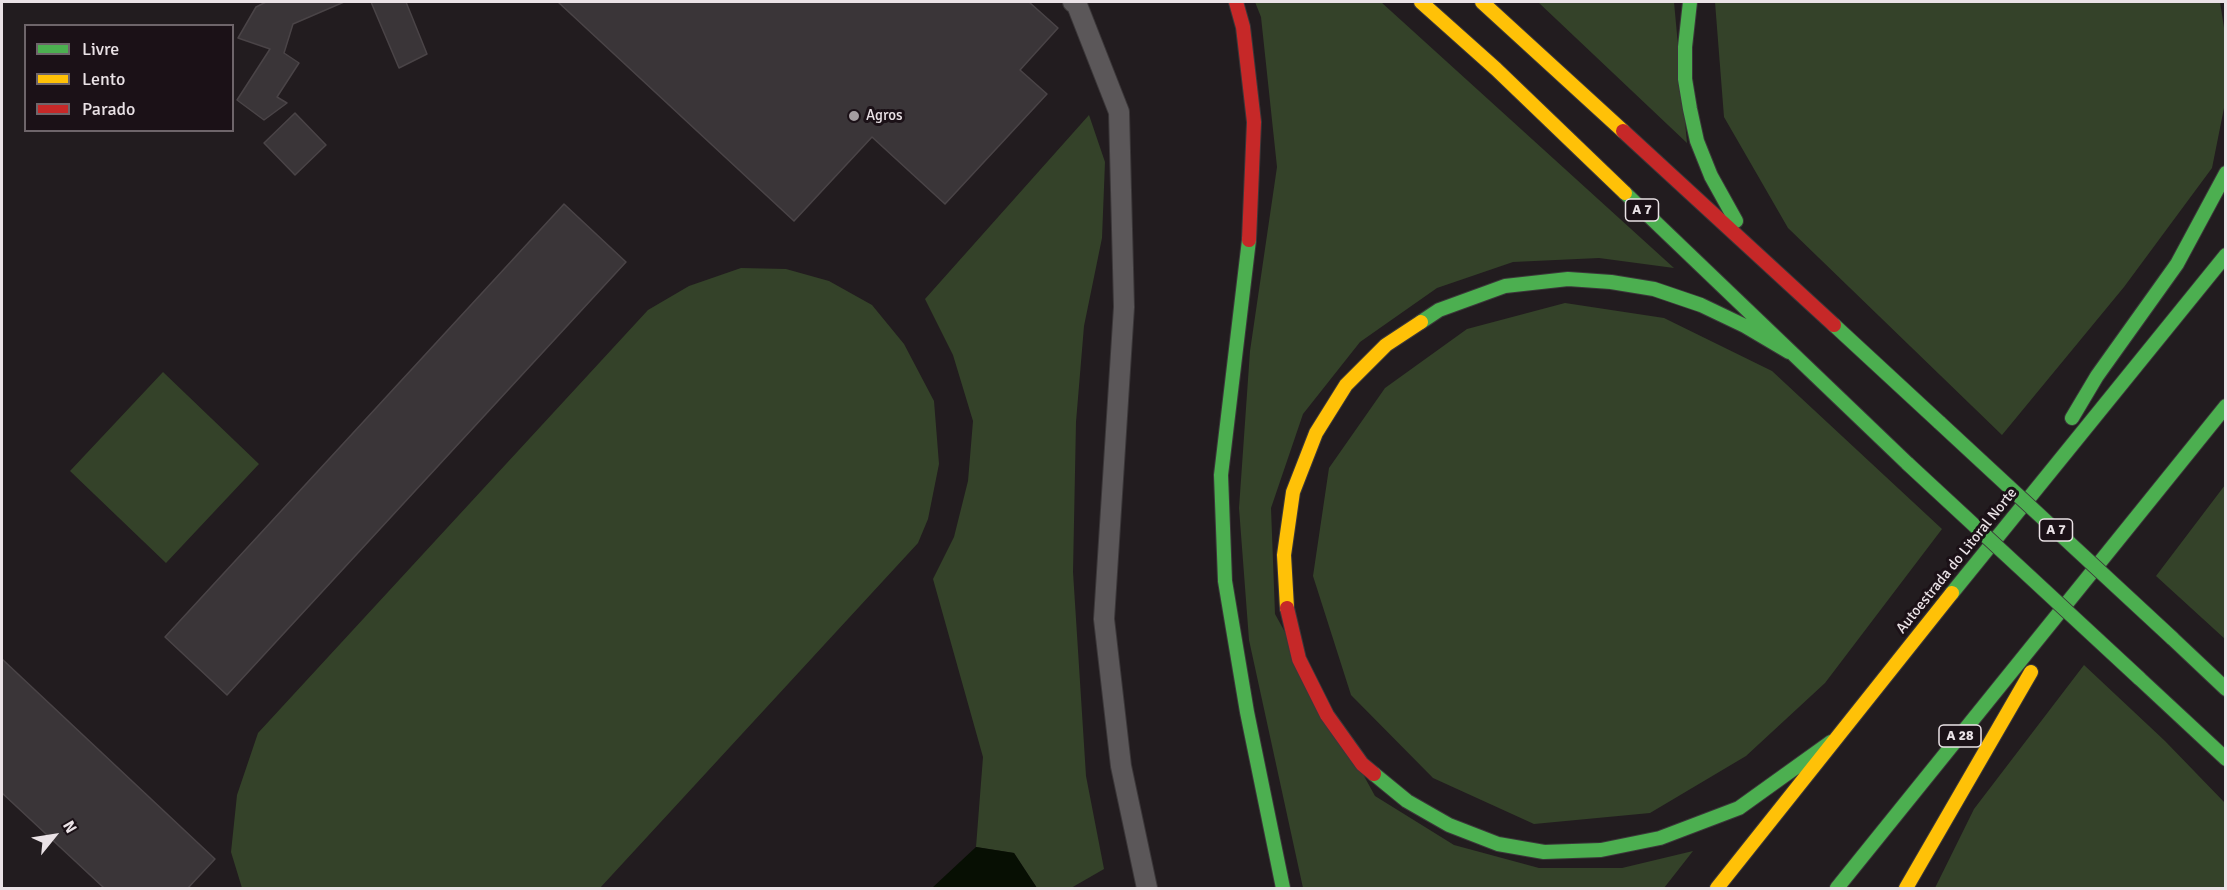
<!DOCTYPE html>
<style>
body{margin:0}
#map{position:relative;width:2227px;height:890px;overflow:hidden;background:#221c1f;font-family:Signika,sans-serif}
canvas{display:block}
.frame{position:absolute;inset:0;border:3px solid #eae2e6;pointer-events:none}
.legend{position:absolute;left:24px;top:24px;width:210px;height:108px;box-sizing:border-box;background:#1b1117;border:2px solid #6e656a;margin:0;padding:8px 10px;list-style:none;font-size:18px;color:#eae2e6}
.legend li{display:flex;align-items:center;gap:12px;height:30px}
.legend b{width:30px;border:2px solid #6e656a}
.north{position:absolute;left:24px;top:806px;width:60px;height:60px;-webkit-text-stroke:4px #1b1117;paint-order:stroke;rotate:60deg;font-size:16px;font-weight:700;line-height:24px;text-align:center;color:#eae2e6}
.north::after{content:'';display:block;margin:auto;width:21px;height:27px;background:#eae2e6;clip-path:polygon(50% 0,100% 100%,50% 72%,0 100%)}
</style>
<div id="map">
<canvas width="2227" height="890"></canvas>
<div class="frame"></div>
<ul class="legend">
<li><b style="height:8px;background:#4caf50"></b>Livre</li>
<li><b style="height:8px;background:#ffc107"></b>Lento</li>
<li><b style="height:8px;background:#c62828"></b>Parado</li>
</ul>
<div class="north">N</div>
</div>
<script>
const g = document.querySelector('canvas').getContext('2d');
g.lineJoin = 'round';
function paint(path, color) { g.fillStyle = color; g.fill(path, 'evenodd'); }
const shape = rows => new Path2D(rows.map(r => 'M' + r).join(''));
function strokePath(path, color, width, dash) { g.strokeStyle = color; g.lineWidth = width; g.lineCap = dash ? 'butt' : 'round'; g.setLineDash(dash || []); g.stroke(path); }
function write(font, color, halo, rows, align = 'center') {
  g.font = font + ' Signika,sans-serif'; g.lineWidth = 6; g.setLineDash([]); g.textBaseline = 'middle'; g.strokeStyle = halo; g.fillStyle = color; for (const [text, x, y, turn = 0] of rows) {
    g.save(); g.translate(x, y); g.rotate((+turn || 0) * Math.PI / 180); g.textAlign = isNaN(turn) ? turn : align; if (halo) g.strokeText(text, 0, 0); g.fillText(text, 0, 0); g.restore();
  }
}
paint(shape([
 [1255,2,1381,2,1674,268,1599,258,1513,262,1437,288,1360,342,1303,414,1271,508,1275,614,1375,796,1454,845,1539,868,1622,868,1693,851,1664,888,1303,888,1249,640,1239,508,1250,351,1277,167,1261,17],
 [1538,2,1674,2,1687,143],
 [1715,2,2220,2,2225,34,2226,98,2212,168,2124,287,2002,435,1788,228,1724,117],
 [1089,115,1105,162,1102,238,1084,326,1076,422,1073,572,1086,776,1104,869,1071,888,1037,888,1014,853,976,847,983,757,933,579,954,537,968,481,973,421,953,355,925,299],
 [741,268,786,269,829,281,872,305,904,344,934,401,939,464,928,519,918,543,600,888,242,888,231,852,237,795,258,733,648,310,689,286],
 [1565,303,1664,318,1772,371,1942,529,1825,683,1746,756,1650,813,1534,824,1433,778,1351,695,1313,576,1329,468,1385,388,1467,329],
 [163,372,259,464,166,563,70,471],
 [2225,485,2226,639,2225,639,2156,576],
 [2084,665,2165,741,2225,803,2225,888,1935,888,1974,809]
]), '#344229');
paint(shape([
 [976,847,1014,853,1037,888,932,888]
]), '#070f03');
const building = shape([
 [266,2,344,2,293,24,284,53,299,63,277,97,287,103,264,120,237,100,270,49,238,38,256,7,266,2],
 [371,2,406,2,427,54,399,68,371,2],
 [558,2,1029,2,1058,28,1020,70,1047,94,945,204,872,137,794,221,558,2],
 [295,113,326,145,295,175,264,143,295,113],
 [564,204,626,262,227,695,165,637,564,204],
 [2,659,215,859,188,888,104,888,2,793,2,659]
]);
paint(building, '#3a3538');
strokePath(building, '#4a4447', 1.5);
const lane = shape([
 [1073,2,1077,5,1119,112,1124,307,1104,619,1121,766,1147,888]
]);
const fast = shape([
 [1690,2,1685,47,1685,79,1690,109,1697,141,1711,176,1736,221],
 [1625,193,1908,464],
 [1249,240,1221,475,1225,581,1247,712,1283,888],
 [1421,322,1439,310,1505,286,1568,279,1611,282,1654,289,1701,305,1745,326,1789,352],
 [1834,325,1940,423],
 [2072,418,2097,376,2177,264,2226,173],
 [1952,593,2226,255],
 [2172,638,2226,689],
 [2139,678,2226,759],
 [1374,774,1407,801,1449,825,1498,844,1544,852,1601,850,1660,838,1739,808,1831,742],
 [1837,888,2226,406]
]);
const slow = shape([
 [1421,2,1496,69,1625,193],
 [1482,2,1623,131],
 [1287,608,1284,555,1293,492,1316,433,1346,385,1386,345,1421,322],
 [1717,888,1952,593],
 [1906,888,2031,672]
]);
const jam = shape([
 [1236,2,1243,27,1254,122,1249,240],
 [1623,131,1834,325],
 [1287,608,1299,659,1327,715,1362,764,1374,774]
]);
strokePath(lane, '#3b3739', 22);
strokePath(fast, '#3b3739', 16);
strokePath(slow, '#3b3739', 16);
strokePath(jam, '#3b3739', 16);
strokePath(lane, '#5b5759', 20);
strokePath(fast, '#4caf50', 14);
strokePath(slow, '#ffc107', 14);
strokePath(jam, '#c62828', 14);
const fastBridge = shape([
 [1940,423,2172,638],
 [1908,464,2139,678]
]);
strokePath(fastBridge, '#3b3739', 16, []);
strokePath(fastBridge, '#4caf50', 14);
for (const [x, y, r, color] of [
 [854,116,6,"#a49da0"]
]) { const dot = new Path2D(); dot.arc(x, y, r, 0, 2 * Math.PI); g.fillStyle = color; g.fill(dot); strokePath(dot, '#1b1117', 2); }
for (const [x, y, w] of [
 [1642,210,33],
 [2056,530,33],
 [1960,736,42]
]) { const box = new Path2D(); box.roundRect(x - w / 2, y - 11, w, 22, 4.5); g.fillStyle = '#1b1117'; g.fill(box); strokePath(box, '#eae2e6', 1.5); }
write('bold 14px', '#eae2e6', null, [
 ["A 7",1642,210],
 ["A 7",2056,530],
 ["A 28",1960,736]
]);
write('15px', '#eae2e6', '#1b1117', [
 ["Agros",866,116]
], 'left');
write('15px', '#eae2e6', '#1b1117', [
 ["Autoestrada do Litoral Norte",1957,561,-51]
]);
</script>
